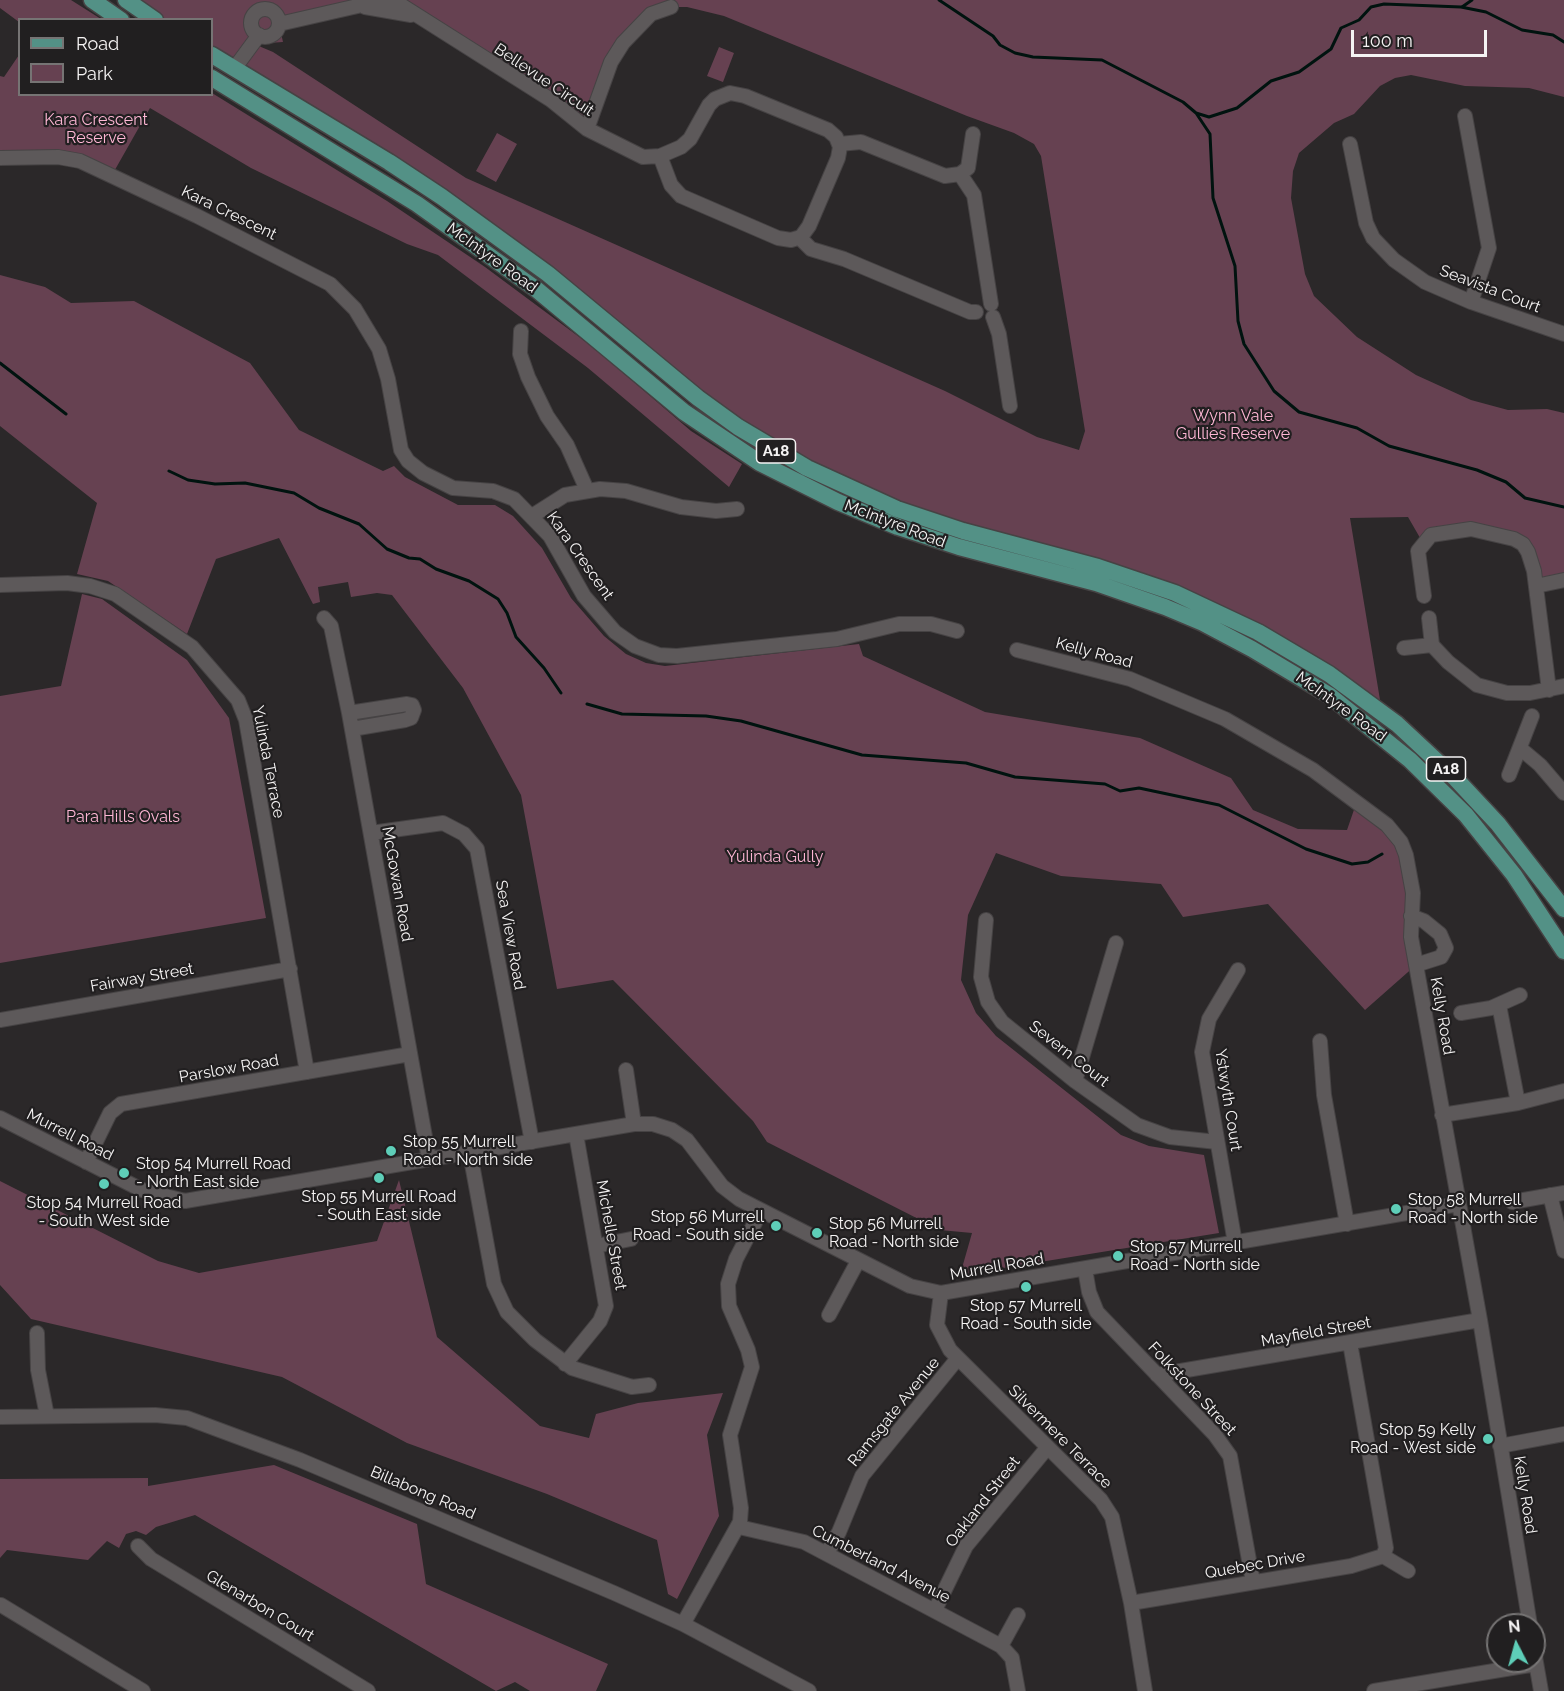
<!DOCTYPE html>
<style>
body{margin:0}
#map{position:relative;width:1564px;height:1691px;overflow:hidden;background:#2b2829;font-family:Raleway,sans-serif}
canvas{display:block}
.legend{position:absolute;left:18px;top:18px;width:195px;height:78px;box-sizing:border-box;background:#211f20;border:2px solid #767474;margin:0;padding:8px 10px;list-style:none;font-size:18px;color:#f5f3f3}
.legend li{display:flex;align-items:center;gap:12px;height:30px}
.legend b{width:30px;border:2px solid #767474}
.north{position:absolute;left:1486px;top:1613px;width:60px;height:60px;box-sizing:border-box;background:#211f20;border:2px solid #767474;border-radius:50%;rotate:354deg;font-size:16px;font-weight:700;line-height:24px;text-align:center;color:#f5f3f3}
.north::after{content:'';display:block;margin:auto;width:21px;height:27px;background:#5eceb8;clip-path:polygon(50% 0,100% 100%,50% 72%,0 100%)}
.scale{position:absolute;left:1351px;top:30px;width:136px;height:27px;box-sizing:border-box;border:3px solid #f5f3f3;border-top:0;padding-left:8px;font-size:18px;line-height:21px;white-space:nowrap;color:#f5f3f3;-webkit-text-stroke:4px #211f20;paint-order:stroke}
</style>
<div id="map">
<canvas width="1564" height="1691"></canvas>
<ul class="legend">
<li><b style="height:8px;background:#539186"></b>Road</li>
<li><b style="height:16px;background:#664151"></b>Park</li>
</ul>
<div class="north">N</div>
<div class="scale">100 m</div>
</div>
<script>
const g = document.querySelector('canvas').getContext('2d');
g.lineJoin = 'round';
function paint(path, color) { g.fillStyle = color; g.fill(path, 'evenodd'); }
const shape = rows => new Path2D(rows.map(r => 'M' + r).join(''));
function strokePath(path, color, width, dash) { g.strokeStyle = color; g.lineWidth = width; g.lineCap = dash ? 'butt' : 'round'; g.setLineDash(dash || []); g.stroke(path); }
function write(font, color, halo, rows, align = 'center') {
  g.font = font + ' Raleway,sans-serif'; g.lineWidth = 4.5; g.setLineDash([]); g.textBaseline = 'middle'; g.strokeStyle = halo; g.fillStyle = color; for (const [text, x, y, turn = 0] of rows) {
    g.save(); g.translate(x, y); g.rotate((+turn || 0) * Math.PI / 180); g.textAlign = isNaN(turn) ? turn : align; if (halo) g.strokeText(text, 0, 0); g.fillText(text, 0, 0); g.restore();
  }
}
paint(shape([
 [0,0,71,0,101,19,20,20,19,22,0,8],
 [126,0,1564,0,1564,97,1529,88,1465,86,1411,75,1395,78,1380,86,1354,114,1334,123,1299,153,1293,171,1291,198,1305,274,1314,296,1357,337,1416,375,1471,400,1508,410,1547,409,1564,413,1564,580,1536,586,1528,552,1471,529,1423,543,1408,517,1350,518,1382,712,1212,609,963,531,777,452,549,274,212,55,212,20,155,19],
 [671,7,687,7,724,16,967,116,1014,133,1034,144,1041,156,1085,431,1079,450,1037,437,945,391,466,178,273,52,254,44,283,42,279,24,377,9,415,16,587,129,623,43],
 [719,47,734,53,723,82,707,76],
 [19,55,20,94,212,93,387,201,485,267,594,348,691,431,742,464,729,487,588,368,438,255,407,244,251,168,150,108,112,175,80,161,0,158,0,76,4,77],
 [497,133,517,144,496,182,476,171],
 [0,275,45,287,71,303,134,301,250,363,299,430,383,471,394,466,405,477,458,505,495,505,513,516,542,548,571,598,604,636,626,654,646,663,665,666,859,644,863,656,985,712,1140,738,1231,778,1253,810,1298,829,1347,830,1357,801,1406,855,1416,965,1365,1010,1268,904,1183,917,1161,884,1061,876,996,853,968,915,961,980,976,1013,996,1036,1121,1135,1149,1146,1204,1155,1219,1233,960,1275,972,1233,940,1230,767,1142,753,1121,613,980,557,989,521,795,463,688,392,595,377,593,351,597,348,582,318,587,320,602,313,604,279,538,216,559,187,634,108,581,77,574,97,503,0,426],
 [82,594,102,599,187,660,229,718,266,918,0,963,0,696,61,686],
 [399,1180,437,1337,540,1426,589,1438,596,1414,638,1403,723,1393,707,1435,719,1516,677,1599,668,1594,657,1540,547,1494,407,1443,282,1377,31,1319,0,1285,0,1181,158,1261,199,1273,377,1241],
 [274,1465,417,1524,426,1584,608,1664,596,1691,530,1691,515,1682,496,1691,195,1515,156,1527,146,1535,136,1531,126,1534,119,1548,107,1541,88,1560,7,1550,0,1558,0,1479,148,1478,148,1486]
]), '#664151');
strokePath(shape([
 [939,0,993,36,1000,45,1015,53,1033,57,1102,60,1183,102,1196,113,1209,117,1237,108,1271,81,1299,72,1331,49,1341,28,1359,20,1371,7,1384,4,1461,7,1486,12,1522,30,1553,35,1564,42],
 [1462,7,1472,0],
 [1196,113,1210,134,1213,198,1235,266,1238,321,1244,344,1274,391,1299,412,1357,428,1389,446,1477,470,1506,482,1525,498,1564,507],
 [0,363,66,414],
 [169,471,188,480,215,484,245,483,294,493,319,508,359,524,387,549,409,558,420,559,436,569,469,581,498,599,507,613,516,637,544,668,561,693],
 [587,704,622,714,706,716,741,721,862,755,966,763,1015,777,1105,784,1120,791,1139,788,1219,805,1306,849,1352,864,1368,862,1382,854]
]), '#00130f', 3);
const minor = shape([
 [385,0,401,5,551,100,587,129,643,157,660,156,681,147,690,139,709,105,715,99,730,93,745,96,828,130,836,137,840,147,838,158,809,226,801,237,791,240,778,238,681,196,671,185,660,156],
 [365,7,411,15],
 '251 23a14 14 0 1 1 28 0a14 14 0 1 1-28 0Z',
 [279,24,384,0],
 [234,69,259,35],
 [1465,116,1489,248,1471,302],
 [587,129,611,62,623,43,651,14,671,7],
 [839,144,861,142,945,176,960,174,974,195,991,304],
 [1350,144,1366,223,1373,238,1394,260,1425,282,1471,302,1564,334],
 [0,158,58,157,80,161,197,216,330,284,355,309,379,349,388,379,401,450,408,461,423,473,453,488,493,491,514,499,550,536,584,596,615,632,635,646,659,655,677,656,837,639,899,624,931,624,957,631],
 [960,174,968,168,973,134],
 [800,238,811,249,844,259,970,312,976,312],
 [993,317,999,334,1010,406],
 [521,331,520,354,528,377,547,416,567,445,587,490],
 [532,516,565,495,600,489,626,491,681,507,716,511,737,509],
 [0,585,67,583,90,586,115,594,192,647,238,700,246,720,307,1072],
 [1536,586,1564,580],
 [1424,596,1418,551,1431,535,1471,529,1514,539,1523,544,1528,552,1534,571,1549,690],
 [324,618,331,626,349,713,429,1159],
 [1429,618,1432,645,1448,662,1477,685,1507,693,1530,693,1564,686],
 [1404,648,1432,645],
 [1017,650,1130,679,1225,719,1313,770,1387,825,1401,842,1406,855,1413,893,1411,937,1480,1320,1530,1625],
 [349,713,407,704,412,705,414,710,411,718,405,720,352,729],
 [1521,749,1540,765,1564,793],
 [1509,775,1532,716],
 [371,833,443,823,464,834,477,849,532,1142],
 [1411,916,1424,921,1440,934,1446,948,1441,957,1416,965],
 [986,920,981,977,988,1002,1002,1022,1075,1081,1137,1125,1170,1137,1217,1142],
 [1499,1005,1518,1103],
 [1461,1013,1491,1008,1520,995],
 [0,1020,290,969],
 [1320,1041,1324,1095,1347,1224],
 [626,1070,634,1124],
 [1075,1081,1116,943],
 [1442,1115,1518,1103,1564,1091],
 [0,1118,142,1190,185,1201,634,1124,653,1124,672,1130,687,1140,722,1186,739,1199,910,1286,941,1293,1459,1204],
 [470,1153,494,1284,507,1312,535,1340,572,1368,632,1387,649,1385],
 [86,1162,110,1113,121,1104,410,1054],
 [1550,1195,1564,1251],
 [1512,1202,1564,1193],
 [1235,1243,1202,1052,1209,1019,1238,970],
 [596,1246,631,1239],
 [1085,1269,1089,1292,1097,1312,1215,1435,1230,1456,1253,1582],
 [941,1293,937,1325,950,1350,1101,1500,1112,1517,1131,1603,1145,1691],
 [829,1315,858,1261],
 [37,1333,38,1370,47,1416],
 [565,1364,600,1321,606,1306,576,1134],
 [1157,1375,1480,1320],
 [0,1417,155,1415,187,1418,300,1460,614,1593,683,1624,809,1691],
 [1500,1446,1564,1434],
 [739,1527,804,1542,1001,1646,1012,1658,1018,1691],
 [138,1546,151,1559,368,1691],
 [827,1553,839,1532,862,1476,958,1358],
 [1383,1556,1408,1571],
 [1131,1603,1351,1566,1383,1556,1386,1548,1350,1343],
 [1,1605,143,1691],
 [935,1610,966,1546,1047,1448],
 [683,1624,740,1522,741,1508,730,1435,752,1367,748,1350,729,1306,728,1284,736,1259,761,1211],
 [1001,1646,1018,1615],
 [1534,1651,1541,1691],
 [1374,1691,1536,1664]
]);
const major = shape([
 [92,0,121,20],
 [126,0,155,20],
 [212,55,389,162,442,197,548,274,698,398,738,427,807,468,897,509,963,531,1098,567,1175,593,1258,632,1329,674,1397,724,1456,779,1498,824,1564,909],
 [212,78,417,204,536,289,684,412,760,463,838,502,898,527,959,547,1096,583,1165,607,1203,623,1252,649,1329,695,1410,760,1466,815,1514,875,1564,951]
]);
strokePath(minor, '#464344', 16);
strokePath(major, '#464344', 19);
strokePath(minor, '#5d595a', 14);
strokePath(major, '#539186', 16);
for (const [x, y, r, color] of [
 [391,1151,6,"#5eceb8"],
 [124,1173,6,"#5eceb8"],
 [379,1178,6,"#5eceb8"],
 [104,1184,6,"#5eceb8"],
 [1396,1209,6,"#5eceb8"],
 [776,1226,6,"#5eceb8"],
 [817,1233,6,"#5eceb8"],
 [1118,1256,6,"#5eceb8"],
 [1026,1287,6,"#5eceb8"],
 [1488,1439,6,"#5eceb8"]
]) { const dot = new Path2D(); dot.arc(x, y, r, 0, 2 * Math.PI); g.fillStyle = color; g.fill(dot); strokePath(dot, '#211f20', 2); }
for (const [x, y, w] of [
 [776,451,39],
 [1446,769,39]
]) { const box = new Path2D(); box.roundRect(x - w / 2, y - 12, w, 24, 4.5); g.fillStyle = '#211f20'; g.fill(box); strokePath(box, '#f5f3f3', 1.5); }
write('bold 15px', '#f5f3f3', null, [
 ["A18",776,451],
 ["A18",1446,769]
]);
write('16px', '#f5f3f3', '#211f20', [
 ["Bellevue Circuit",544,80,34],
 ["Kara Crescent",229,213,26],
 ["McIntyre Road",492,258,36],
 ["Seavista Court",1490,289,21],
 ["McIntyre Road",895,524,21],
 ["Kara Crescent",580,556,55],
 ["Kelly Road",1094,653,15],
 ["McIntyre Road",1341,707,36],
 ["Yulinda Terrace",268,762,79],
 ["McGowan Road",397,884,80],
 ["Sea View Road",510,935,80],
 ["Fairway Street",142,978,-10],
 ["Kelly Road",1442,1016,80],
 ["Severn Court",1069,1054,38],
 ["Parslow Road",229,1069,-10],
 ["Ystwyth Court",1228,1100,81],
 ["Murrell Road",70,1135,27],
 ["Michelle Street",611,1235,80],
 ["Murrell Road",997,1267,-10],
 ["Mayfield Street",1316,1332,-10],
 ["Folkstone Street",1192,1389,47],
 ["Ramsgate Avenue",894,1412,-51],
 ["Silvermere Terrace",1060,1437,45],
 ["Billabong Road",423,1493,23],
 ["Kelly Road",1525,1495,81],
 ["Oakland Street",983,1502,-52],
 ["Cumberland Avenue",881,1564,27],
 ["Quebec Drive",1255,1565,-10],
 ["Glenarbon Court",260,1606,31]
]);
write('16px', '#ffb7d5', '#211f20', [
 ["Kara Crescent",96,120],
 ["Reserve",96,138],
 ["Wynn Vale",1233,416],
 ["Gullies Reserve",1233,434],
 ["Para Hills Ovals",123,817],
 ["Yulinda Gully",775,857]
]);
write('16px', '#f5f3f3', '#211f20', [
 ["Stop 55 Murrell",403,1142],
 ["Road - North side",403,1160],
 ["Stop 54 Murrell Road",136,1164],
 ["- North East side",136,1182],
 ["Stop 55 Murrell Road",379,1197,"center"],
 ["- South East side",379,1215,"center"],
 ["Stop 58 Murrell",1408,1200],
 ["Road - North side",1408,1218],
 ["Stop 54 Murrell Road",104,1203,"center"],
 ["- South West side",104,1221,"center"],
 ["Stop 56 Murrell",764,1217,"right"],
 ["Road - South side",764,1235,"right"],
 ["Stop 56 Murrell",829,1224],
 ["Road - North side",829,1242],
 ["Stop 57 Murrell",1130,1247],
 ["Road - North side",1130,1265],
 ["Stop 57 Murrell",1026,1306,"center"],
 ["Road - South side",1026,1324,"center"],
 ["Stop 59 Kelly",1476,1430,"right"],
 ["Road - West side",1476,1448,"right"]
], 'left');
</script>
